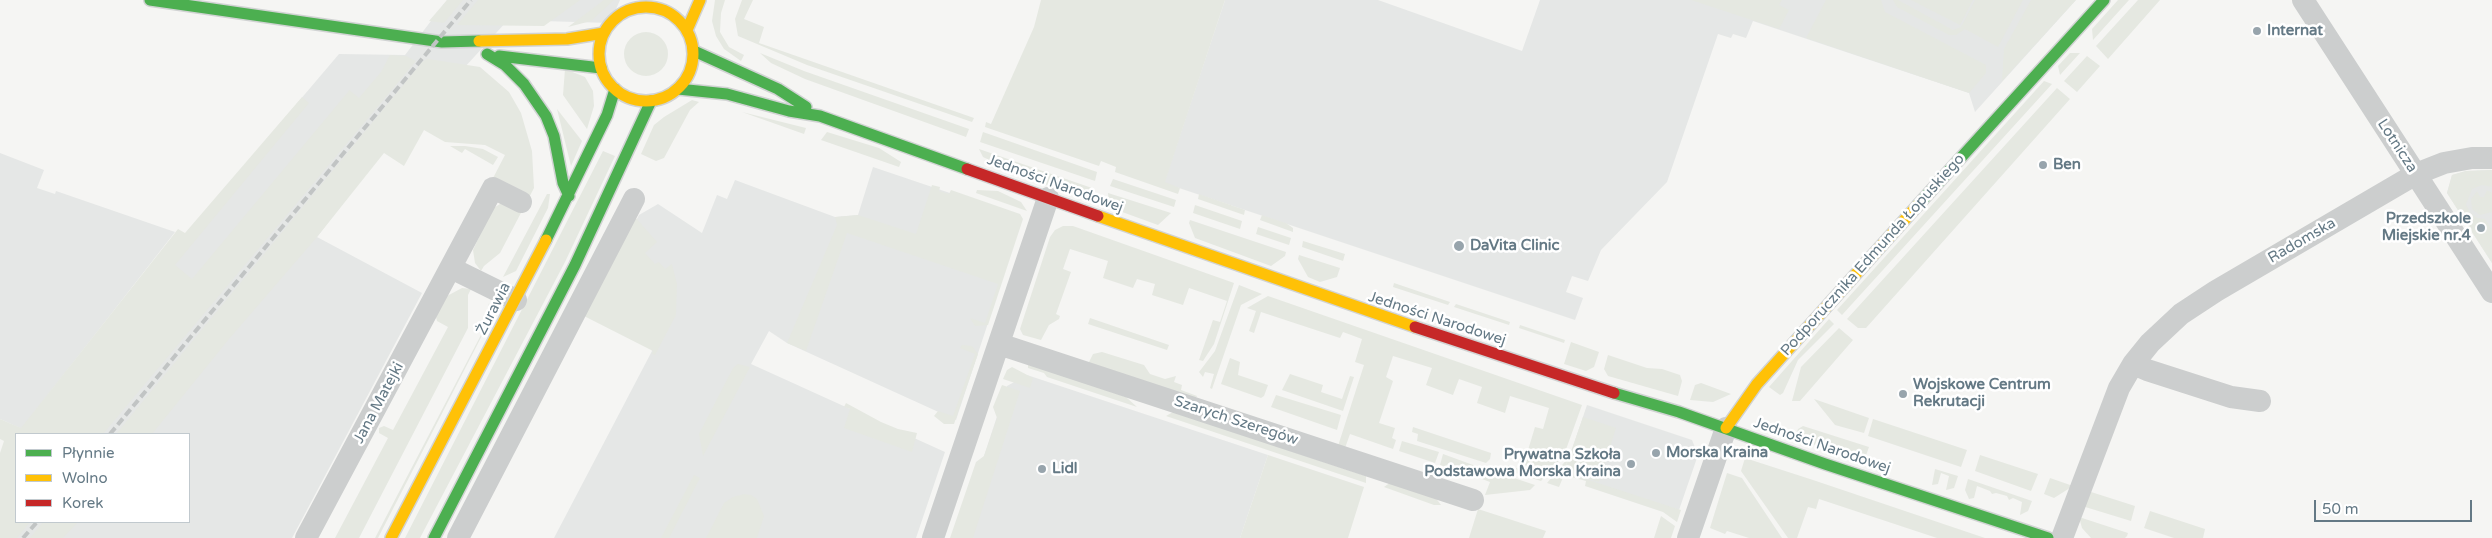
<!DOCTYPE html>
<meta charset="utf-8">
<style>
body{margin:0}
#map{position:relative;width:2492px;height:538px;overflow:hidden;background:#f5f5f3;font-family:"Varela Round",sans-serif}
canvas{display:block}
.legend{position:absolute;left:15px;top:433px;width:175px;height:90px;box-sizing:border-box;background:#fff;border:1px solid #c1c9ce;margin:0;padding:6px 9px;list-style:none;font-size:15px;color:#647985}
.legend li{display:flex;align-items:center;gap:10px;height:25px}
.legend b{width:25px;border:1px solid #c1c9ce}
.scale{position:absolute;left:2314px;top:500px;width:158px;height:22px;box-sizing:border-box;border:2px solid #647985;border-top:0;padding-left:6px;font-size:15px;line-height:18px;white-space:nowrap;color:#647985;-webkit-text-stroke:4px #fff;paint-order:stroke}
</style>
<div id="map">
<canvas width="2492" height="538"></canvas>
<ul class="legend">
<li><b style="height:6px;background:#4caf50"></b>Płynnie</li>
<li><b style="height:6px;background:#ffc107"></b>Wolno</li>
<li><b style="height:6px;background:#c62828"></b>Korek</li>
</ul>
<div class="scale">50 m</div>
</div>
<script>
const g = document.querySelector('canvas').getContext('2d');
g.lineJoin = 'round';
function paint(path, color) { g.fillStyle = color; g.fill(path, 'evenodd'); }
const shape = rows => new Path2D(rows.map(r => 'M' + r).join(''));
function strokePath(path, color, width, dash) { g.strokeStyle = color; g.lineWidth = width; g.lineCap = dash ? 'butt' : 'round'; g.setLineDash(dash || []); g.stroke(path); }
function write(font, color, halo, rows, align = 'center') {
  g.font = font + ' "Varela Round",sans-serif'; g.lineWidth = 5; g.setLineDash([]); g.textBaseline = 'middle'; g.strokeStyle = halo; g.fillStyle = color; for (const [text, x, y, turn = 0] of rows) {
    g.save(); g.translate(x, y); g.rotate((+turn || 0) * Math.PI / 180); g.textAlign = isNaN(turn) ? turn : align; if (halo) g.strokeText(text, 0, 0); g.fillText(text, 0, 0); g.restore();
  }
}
paint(shape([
 [447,0,620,0,610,23,508,20,464,68,431,91,317,237,422,293,292,538,0,538,0,483,16,522,189,522,189,434,18,434,20,428,0,419,0,153,44,170,37,188,55,194,56,191,175,232,33,414,339,54,405,55],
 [1225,0,1378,0,1522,51,1540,0,2076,0,1975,112,1969,93,1753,21,1746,38,1733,34,1731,38,1718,34,1667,182,1601,250,1588,281,1572,276,1566,292,1583,298,1575,320,1164,183],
 [873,167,1012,214,1019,229,956,420,787,343,769,331,751,364,945,452,916,538,554,538,652,351,616,260,639,215,658,204,702,233,717,195,727,199,735,180,835,217,858,215],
 [2492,170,2492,263,2447,193,2452,175,2466,171],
 [1027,375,1268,455,1240,538,957,538,1007,386],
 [1587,405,1692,440,1698,455,1679,510,1564,473]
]), '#e5e7e6');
paint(shape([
 [447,0,463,0,444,23,429,21],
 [478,0,580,0,544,26,457,25],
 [604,0,614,0,591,21,568,27],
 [715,0,725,0,721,13,720,32,729,47,744,55,741,61,724,49,716,36,712,21],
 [742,0,753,0,744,19,764,27,759,43,974,118,972,122,807,65,738,36,735,19],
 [1041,0,1225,0,1165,182,1180,188,1178,194,1115,172,1116,167,1101,161,1099,166,985,127,986,122,991,124,1034,27],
 [1691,0,1782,0,1779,5,1789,10,1779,29],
 [1826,0,1881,0,1885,12,1986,65,1986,73,1969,93,1806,38],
 [1893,0,1898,0,1953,30,1961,27,1975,0,2023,0,1998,47,1965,29,1956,35,1949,35,1897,7],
 [1911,0,1973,0,1960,25],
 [2031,0,2076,0,2002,81,2004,49],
 [2118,0,2129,0,2093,40,2092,29],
 [2138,0,2160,0,2108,59,2096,46],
 '624 54a22 22 0 1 1 44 0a22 22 0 1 1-44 0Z',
 [760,53,804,71,969,129,966,137,805,79,771,63],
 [2070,53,2080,53,2060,75,2058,66],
 [390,55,406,56,416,61,103,434,16,434,16,522,30,522,17,538,0,538,0,453,4,441,0,439,0,419,21,428,178,229,185,233,302,97,309,103,175,265,192,279,348,92,349,90,359,98,381,72],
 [2087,56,2100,66,2077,92,2064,81],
 [428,59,480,67,509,92,521,113,532,151,534,188,500,253,484,266,481,271,475,263,473,250,492,209,500,204,492,180,505,155,485,145,445,142,424,130,404,166,384,153,317,237,229,339,152,434,116,434,423,61],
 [565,69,585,77,593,91,594,106,587,129,563,95],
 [2044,81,2052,84,1842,315,1837,310],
 [2057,88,2070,99,1866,328,1858,328,1847,319],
 [692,100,699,102,690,110,664,158,656,161,641,154,654,125,664,117],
 [557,109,582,141,571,166],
 [742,112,806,128,804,134],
 [827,132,879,148,901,162,899,167,821,140],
 [983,132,1097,172,1095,181,980,142],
 [450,146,465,146,483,149,498,157,493,165,465,149,462,153],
 [979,149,1092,188,1090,191,1077,196,1023,176,983,157],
 [603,151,615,156,565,262,420,538,405,538],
 [2492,170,2492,187,2482,185,2472,189,2466,204,2470,213,2477,218,2485,219,2492,230,2492,263,2447,193,2452,175,2466,171],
 [1113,179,1176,200,1174,207,1110,186],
 [932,185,940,187,939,191,949,194,951,190,1020,214,1023,219,988,325,975,326,970,318,985,323,998,284,847,233,806,351,787,343,837,225,835,217,858,215,916,234],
 [977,190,998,191,1021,202,1027,211,976,193],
 [2487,190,2492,193,2492,212,2480,215,2472,209,2471,199,2477,191,2480,197,2484,197],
 [1108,193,1171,213,1158,225,1114,209,1109,204],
 [547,194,550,194,548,208,516,271,503,277],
 [1199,194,1245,210,1244,215,1198,199],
 [1195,205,1242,221,1240,229,1193,213],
 [1262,215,1286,223,1293,228,1293,232,1260,220],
 [635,217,657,242,645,253,655,264,659,262,665,269,672,264,677,284,676,315,655,355,652,354,653,351,584,316],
 [1190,220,1286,252,1285,256,1271,266,1195,238,1189,223],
 [1063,226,1073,226,1234,283,1214,344,1203,361,1199,360,1213,320,1220,322,1227,301,1189,288,1183,305,1152,295,1155,284,1137,279,1133,288,1103,278,1108,261,1070,249,1063,269,1071,272,1056,314,1060,316,1059,319,1049,325,1041,340,1023,335,1020,329,1050,237,1055,230],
 [1258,227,1291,238,1289,245,1256,234],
 [1303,241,1345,254,1343,261,1302,247],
 [1299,255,1340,268,1337,277,1320,282,1308,277,1298,259],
 [1394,283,1450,302,1448,305,1393,287],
 [1239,285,1262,294,1241,305,1212,389,1210,388,1214,374,1205,372,1203,377,1199,372,1215,351],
 [462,288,471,289,468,295,468,328,359,538,335,538,388,438,379,433,379,428,384,426,393,430,448,327,437,321,436,317,447,296],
 [1268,296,1582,405,1564,455,1541,481,1506,470,1508,465,1522,470,1535,427,1543,429,1549,408,1510,396,1505,413,1477,403,1482,387,1459,379,1453,395,1426,385,1432,368,1393,356,1386,377,1393,381,1379,423,1395,428,1392,438,1396,440,1393,449,1350,434,1345,448,1338,446,1364,365,1355,362,1362,339,1343,332,1340,338,1261,312,1254,333,1249,331,1256,311,1247,308],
 [489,303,492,316,378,538,375,538,482,333],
 [1456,304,1510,322,1509,325,1454,307],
 [1090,318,1169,345,1167,350,1088,324],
 [1829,319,1834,324,1798,360,1783,393,1780,395,1769,387],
 [1520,325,1565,340,1564,343,1519,328],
 [1839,328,1853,340,1800,401,1792,401,1801,367],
 [1571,342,1599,352,1594,367,1586,371,1564,364],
 [962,345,972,346,978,354,954,424,944,424,934,416,938,411,953,416,975,354,960,348],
 [1102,352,1144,365,1150,374,1165,379,1176,376,1174,382,1182,385,1181,390,1197,396,1196,398,1088,364,1093,354],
 [1608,355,1647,368,1662,369,1680,375,1682,381,1678,396,1608,376,1604,369],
 [1230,358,1240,362,1238,375,1268,385,1264,396,1261,398,1221,384],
 [738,364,750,367,703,456,699,434,733,368],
 [1028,364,1126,397,1137,407,1047,377,1044,373,1028,368],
 [1012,367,1033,378,1030,388,1003,379,1007,370],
 [1290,374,1323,385,1321,392,1342,399,1350,376,1354,377,1343,411,1282,390],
 [1701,383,1731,394,1713,402,1690,400,1695,385],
 [1002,385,1020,391,973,538,950,538,976,462,984,456,997,418,993,407],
 [1276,395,1341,415,1337,430,1271,407],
 [1814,399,1869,418,1864,433,1835,425],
 [846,403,881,422,898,429,917,433,912,452,844,428,850,409,844,407],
 [1173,412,1366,476,1366,483,1166,416],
 [1583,417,1616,428,1599,482,1564,472,1681,510,1677,522,1663,512,1585,486,1586,481,1564,475,1559,487,1547,483,1568,458,1566,466],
 [1873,419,1967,450,1961,467,1868,436],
 [1803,426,1869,447,1863,464,1795,437,1798,429],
 [1413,427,1491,453,1490,459,1486,463,1417,441,1418,434,1412,432],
 [1402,441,1439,452,1435,463,1399,451],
 [1443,454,1484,469,1477,477,1440,465],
 [1268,455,1364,487,1348,538,1240,538],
 [1980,455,2038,474,2031,491,1975,471],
 [1745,458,1813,480,1985,538,1937,538,1819,499,1816,509,1808,507,1797,538,1788,538,1741,471],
 [1935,469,1958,476,1954,488,1946,490,1949,476,1941,473,1938,484,1932,485],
 [1490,470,1535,485,1530,490,1485,495,1490,482,1482,479],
 [1727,473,1742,478,1782,538,1749,538,1727,531,1725,534,1710,528],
 [694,475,700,478,669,538,661,538],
 [2050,478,2073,486,2054,498,2044,494],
 [1968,479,2032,501,2028,511,2020,515,2022,502,2013,498,2009,500,2007,496,1996,493,1992,494,1990,491,1977,486,1974,498,1969,499,1965,490],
 [1391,482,1435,497,1441,505,1434,505,1384,487],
 [2088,491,2135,506,2131,521,2082,506],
 [744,494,751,495,757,499,764,516,757,538,706,538,724,503,733,497],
 [1478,509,1546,531,1543,538,1469,538],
 [2150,511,2205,529,2203,538,2174,538,2144,528],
 [1661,516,1675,526,1671,538,1654,538],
 [2079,517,2128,533,2127,536,2125,538,2091,538,2082,528],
 [43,522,78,522,63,538,30,538]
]), '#e5e8e1');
const fast = shape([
 [150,0,442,42,479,41],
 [694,51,778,89,806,107],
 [487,54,505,65,524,84,546,116,554,136,563,183,569,196],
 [499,56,601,68],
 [678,89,727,94,789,111,820,116,967,169],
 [1918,205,2104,0],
 [546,240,607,115,615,89],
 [1614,393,1679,412,1825,464,2048,538],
 [434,538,575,265,651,101]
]);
const slow = shape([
 '599 54a47 47 0 1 1 94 0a47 47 0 1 1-94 0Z',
 [687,30,700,0],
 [479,41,567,39,604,33],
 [1098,216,1415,327],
 [1726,428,1757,384,1918,205],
 [391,538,546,240]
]);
const jam = shape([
 [967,169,1098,216],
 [1415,327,1614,393]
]);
strokePath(fast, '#d1d3d3', 14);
strokePath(slow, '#d1d3d3', 14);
strokePath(jam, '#d1d3d3', 14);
strokePath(shape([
 [2303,0,2492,292],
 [451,268,516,300],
 [999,344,1473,500],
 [2133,364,2147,370,2231,397,2260,401],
 [306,538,493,188,521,202],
 [458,538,634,199],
 [933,538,1048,198],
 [1688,538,1726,428],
 [2062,538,2119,388,2133,364,2150,343,2181,314,2216,291,2416,174,2444,163,2472,158,2492,158]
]), '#cccece', 22);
strokePath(fast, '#4caf50', 11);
strokePath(slow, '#ffc107', 11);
strokePath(jam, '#c62828', 11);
strokePath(shape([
 [110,434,471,0],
 [23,538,37,522]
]), '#c1c4c4', 4, [8, 4]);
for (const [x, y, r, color] of [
 [2257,31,5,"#97a4ac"],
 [2043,165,5,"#97a4ac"],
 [2481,228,5,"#97a4ac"],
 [1459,246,6,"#97a4ac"],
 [1903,394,5,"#97a4ac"],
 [1656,453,5,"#97a4ac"],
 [1631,464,5,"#97a4ac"],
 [1042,469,5,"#97a4ac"]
]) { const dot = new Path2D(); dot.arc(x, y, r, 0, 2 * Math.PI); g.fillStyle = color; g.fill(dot); strokePath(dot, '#fff', 2); }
write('bold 15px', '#647985', '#fff', [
 ["Internat",2267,31],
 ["Ben",2053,165],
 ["Przedszkole",2471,219,"right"],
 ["Miejskie nr.4",2471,236,"right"],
 ["DaVita Clinic",1470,246],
 ["Wojskowe Centrum",1913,385],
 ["Rekrutacji",1913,402],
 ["Morska Kraina",1666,453],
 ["Prywatna Szkoła",1621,455,"right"],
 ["Podstawowa Morska Kraina",1621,472,"right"],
 ["Lidl",1052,469]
], 'left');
write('15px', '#647985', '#fff', [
 ["Lotnicza",2397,146,57],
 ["Jedności Narodowej",1055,184,20],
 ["Radomska",2302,241,-30],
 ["Podporucznika Edmunda Łopuskiego",1873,255,-48],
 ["Żurawia",494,309,-63],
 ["Jedności Narodowej",1437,319,18],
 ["Jana Matejki",379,403,-62],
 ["Szarych Szeregów",1236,421,18],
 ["Jedności Narodowej",1822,446,19]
]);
</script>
